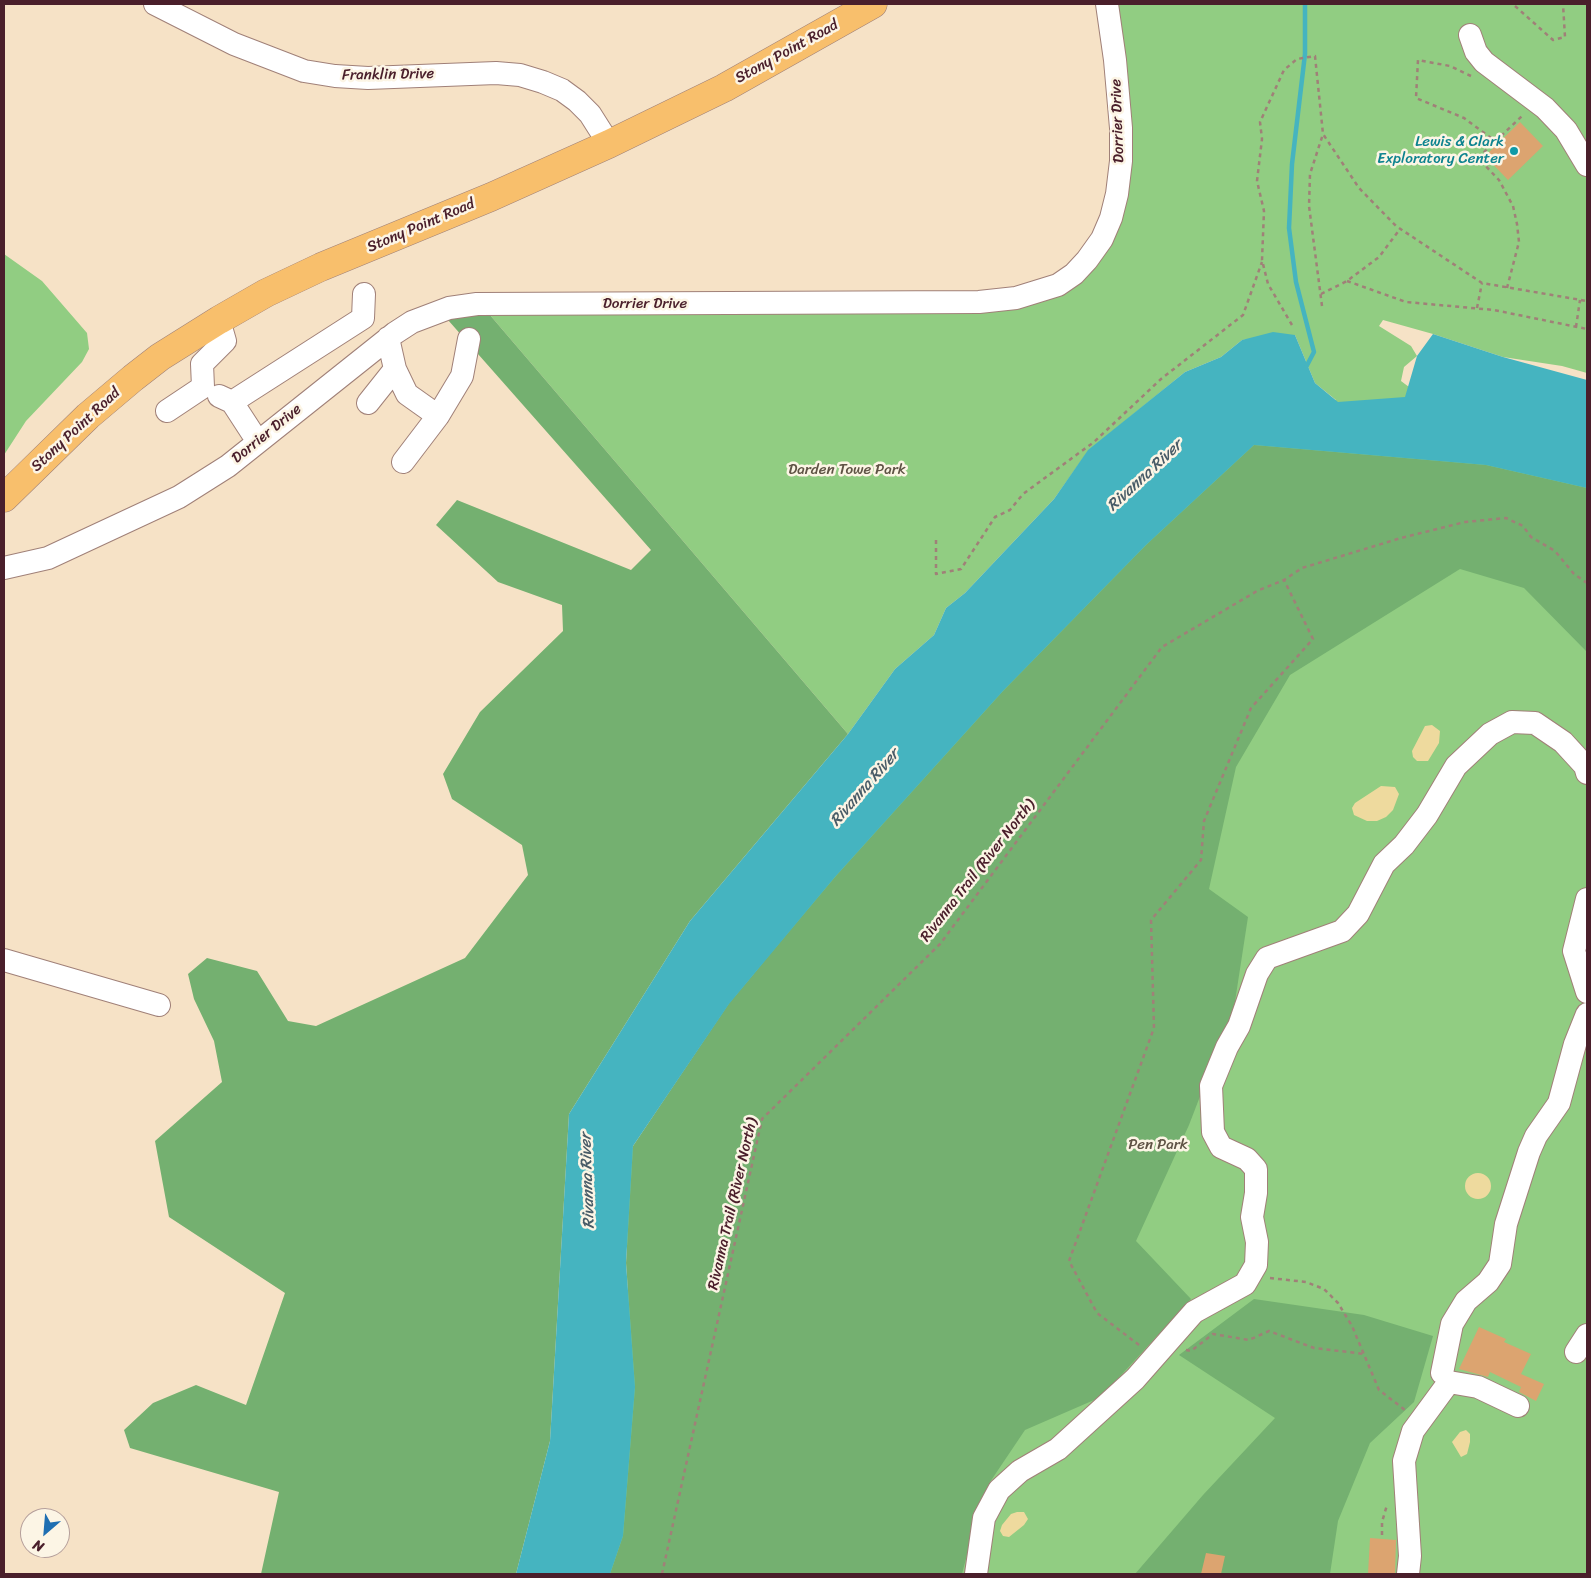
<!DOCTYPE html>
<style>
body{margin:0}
#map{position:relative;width:1591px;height:1578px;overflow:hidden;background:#f6e2c6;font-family:Sriracha,sans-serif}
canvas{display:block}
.frame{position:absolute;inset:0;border:5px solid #4a1f2b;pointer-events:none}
.north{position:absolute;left:20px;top:1508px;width:50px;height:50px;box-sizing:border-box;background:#fcf5e5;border:1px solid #b59f9b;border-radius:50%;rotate:207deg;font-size:14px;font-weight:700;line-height:20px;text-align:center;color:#4a1f2b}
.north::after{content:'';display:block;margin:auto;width:18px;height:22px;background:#1f6fb2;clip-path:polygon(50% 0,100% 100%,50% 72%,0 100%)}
</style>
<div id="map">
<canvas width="1591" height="1578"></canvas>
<div class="frame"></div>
<div class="north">N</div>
</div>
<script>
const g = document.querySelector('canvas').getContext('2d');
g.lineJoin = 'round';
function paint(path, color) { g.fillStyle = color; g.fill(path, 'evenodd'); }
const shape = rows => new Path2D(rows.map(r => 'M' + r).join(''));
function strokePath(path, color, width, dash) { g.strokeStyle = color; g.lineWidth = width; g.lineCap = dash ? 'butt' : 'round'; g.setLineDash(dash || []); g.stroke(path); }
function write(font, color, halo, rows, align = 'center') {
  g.font = font + ' Sriracha,sans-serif'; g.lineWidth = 5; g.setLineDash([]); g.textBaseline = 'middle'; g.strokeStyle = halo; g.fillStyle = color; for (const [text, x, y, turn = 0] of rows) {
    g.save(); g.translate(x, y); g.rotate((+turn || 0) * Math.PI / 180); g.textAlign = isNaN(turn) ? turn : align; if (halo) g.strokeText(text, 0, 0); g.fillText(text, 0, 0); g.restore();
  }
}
paint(shape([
 [1104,4,1587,4,1587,373,1562,366,1503,357,1433,334,1383,320,1379,326,1411,346,1417,356,1404,367,1401,381,1413,390,1587,450,1587,1574,598,1574,617,1524,630,1445,626,1157,820,880,1186,467,1336,400,1315,383,1295,335,1242,340,1221,357,1185,372,1088,451,1054,499,965,593,946,608,934,635,895,669,848,734,478,301,1019,296,1079,262,1113,197],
 [4,254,42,281,87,333,89,349,82,362,26,421,4,455]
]), '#91cd82');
paint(shape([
 [478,301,848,734,690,921,569,1114,550,1441,516,1574,261,1574,279,1492,130,1448,124,1430,153,1403,196,1385,246,1405,285,1293,169,1217,155,1141,222,1082,214,1041,194,999,188,974,207,958,257,971,288,1021,316,1026,465,958,528,875,522,845,452,799,443,774,480,712,563,631,562,605,498,582,436,525,457,500,631,570,651,550,448,320],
 [1254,445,1486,465,1587,488,1587,652,1524,588,1460,569,1290,675,1236,767,1209,889,1248,917,1234,1008,1189,1125,1136,1241,1191,1299,1101,1397,1025,1430,990,1482,975,1524,962,1574,610,1574,623,1536,635,1387,626,1263,633,1146,729,1003,835,877,1003,691,1146,545],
 [1254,1299,1364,1315,1433,1336,1414,1402,1370,1443,1338,1521,1330,1574,1135,1574,1203,1495,1275,1418,1179,1355]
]), '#74b070');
paint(shape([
 [1432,725,1440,731,1439,743,1428,761,1417,761,1413,757,1412,751,1425,726],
 [1381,786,1395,787,1399,794,1393,810,1386,817,1377,821,1367,821,1354,815,1352,808,1355,803],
 '1465 1186a13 13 0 1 1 26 0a13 13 0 1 1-26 0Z',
 [1466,1430,1470,1434,1470,1442,1467,1454,1461,1457,1452,1442,1460,1432],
 [1017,1512,1024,1512,1028,1519,1024,1525,1009,1537,1003,1536,1000,1531,1002,1525,1011,1514]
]), '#eeda9e');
paint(shape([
 [1273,332,1295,335,1315,383,1338,402,1405,397,1417,356,1433,334,1503,357,1587,380,1587,488,1486,465,1254,445,1146,545,1003,691,835,877,729,1004,633,1146,626,1263,635,1387,623,1536,610,1574,516,1574,550,1441,569,1114,690,921,848,734,895,669,934,635,946,608,965,593,1054,499,1088,450,1185,372,1221,357,1242,340]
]), '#45b4c0');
strokePath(shape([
 [1305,369,1314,352,1296,282,1289,228,1292,164,1305,54,1305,4]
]), '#45b4c0', 4.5);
paint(shape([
 [1520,122,1543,146,1508,180,1485,156],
 [1479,1327,1506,1339,1504,1342,1531,1354,1521,1374,1544,1384,1536,1401,1519,1392,1521,1387,1490,1372,1488,1377,1459,1369],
 [1370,1538,1396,1540,1395,1574,1368,1574],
 [1206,1553,1225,1556,1221,1574,1201,1574]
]), '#dca470');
const minor = shape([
 [155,4,234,44,304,71,335,76,368,78,496,73,520,75,543,82,562,90,577,101,590,114,609,144],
 [1470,35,1476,52,1484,62,1545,108,1566,130,1587,165],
 [388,338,395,369,407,394,438,416,462,376,469,339],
 [219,396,232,402,258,442],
 [232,402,363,318,364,294],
 [368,403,395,369],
 [167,411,203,387,202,364,225,341,219,320],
 [403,462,438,416],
 [4,568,48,558,179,497,228,466,395,333,412,322,449,308,477,304,979,302,1016,298,1058,285,1074,274,1087,260,1102,239,1111,218,1117,194,1121,161,1121,128,1115,60,1107,4],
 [1587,899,1574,951,1587,992],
 [4,960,159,1005],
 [1576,1352,1587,1335],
 [1442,1373,1452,1324,1466,1301,1488,1282,1500,1264,1506,1224,1529,1152,1536,1136,1559,1103,1575,1044,1587,1014],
 [976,1574,984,1518,999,1490,1020,1471,1058,1449,1135,1379,1194,1312,1245,1284,1256,1265,1257,1242,1252,1217,1256,1193,1256,1169,1247,1159,1221,1147,1213,1132,1211,1086,1227,1047,1239,1026,1257,974,1267,958,1342,931,1358,914,1384,864,1404,845,1427,815,1456,766,1490,734,1512,722,1535,723,1563,742,1585,766,1587,773],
 [1408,1574,1410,1556,1404,1461,1413,1431,1449,1382,1478,1387,1518,1406]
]);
const major = shape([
 [4,498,88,416,133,378,160,357,219,320,266,293,321,267,491,197,609,144,724,88,873,4]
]);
strokePath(minor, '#a08078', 24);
strokePath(major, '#a08078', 29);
strokePath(shape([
 [1515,6,1553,40,1565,37,1563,4],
 [1471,76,1450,66,1418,60,1416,98,1464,118,1495,141],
 [1347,281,1406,302,1494,310,1587,329],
 [1507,288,1519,242,1517,224,1513,206,1499,180,1478,158,1523,115],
 [1321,294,1347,281,1379,257,1400,229],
 [1322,306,1309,206,1310,174,1323,134],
 [1477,308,1482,283],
 [1292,325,1268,284,1262,260,1264,211,1257,181,1262,139,1260,122,1284,70,1297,59,1315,56,1323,134,1359,188,1396,226,1482,283,1587,301],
 [1576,327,1580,300],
 [936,540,936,574,961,569,995,517,1010,510,1023,494,1094,442,1161,379,1243,315,1262,262],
 [1270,1278,1306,1282,1324,1289,1338,1303,1352,1326,1379,1390,1405,1410],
 [1139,1345,1097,1313,1069,1261,1154,1028,1151,920,1201,860,1204,821,1251,708,1313,639,1284,580],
 [1186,1350,1191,1351,1213,1334,1249,1340,1269,1331,1314,1348,1365,1354],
 [1382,1535,1382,1522,1387,1505],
 [662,1574,762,1119,940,944,1162,647,1257,591,1284,580,1302,568,1401,538,1465,522,1506,518,1523,526,1531,537,1555,551,1574,574,1587,583]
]), '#a08078', 2.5, [4, 4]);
strokePath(minor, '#fff', 22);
strokePath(major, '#f8bf6c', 28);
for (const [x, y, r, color] of [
 [1514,151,5,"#0f9aa8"]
]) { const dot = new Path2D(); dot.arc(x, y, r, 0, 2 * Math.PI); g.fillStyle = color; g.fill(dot); strokePath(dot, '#fcf5e5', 2); }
write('15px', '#4a1f2b', '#fcf5e5', [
 ["Stony Point Road",787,52,-29],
 ["Franklin Drive",388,75,-1],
 ["Dorrier Drive",1118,121,-92],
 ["Stony Point Road",421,226,-23],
 ["Dorrier Drive",645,304],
 ["Stony Point Road",76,430,-43],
 ["Dorrier Drive",267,434,-39],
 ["Rivanna Trail (River North)",978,871,-52],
 ["Rivanna Trail (River North)",733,1204,-77]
]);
write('15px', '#0d838f', '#fcf5e5', [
 ["Lewis & Clark",1504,142],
 ["Exploratory Center",1504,159]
], 'right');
write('15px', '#5f5345', '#fcf5e5', [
 ["Darden Towe Park",847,470],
 ["Pen Park",1158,1145]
]);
write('italic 16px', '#485b67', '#fcf5e5', [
 ["Rivanna River",1145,476,-43],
 ["Rivanna River",865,788,-49],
 ["Rivanna River",588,1181,-92]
]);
</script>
